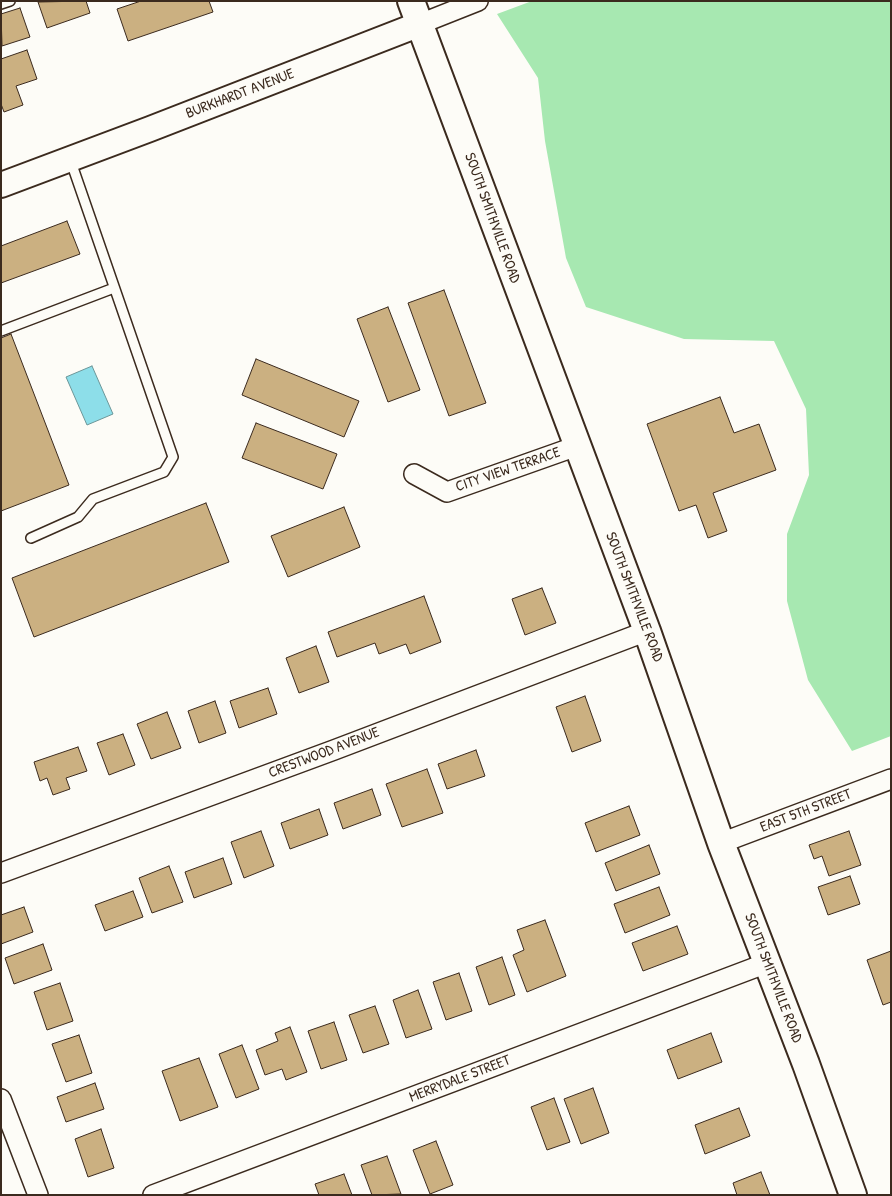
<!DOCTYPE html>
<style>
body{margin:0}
#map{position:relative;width:892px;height:1196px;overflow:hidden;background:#fdfcf7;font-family:"Patrick Hand",sans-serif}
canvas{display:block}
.frame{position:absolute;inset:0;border:2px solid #3b2a1e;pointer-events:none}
</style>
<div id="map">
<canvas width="892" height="1196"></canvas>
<div class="frame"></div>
</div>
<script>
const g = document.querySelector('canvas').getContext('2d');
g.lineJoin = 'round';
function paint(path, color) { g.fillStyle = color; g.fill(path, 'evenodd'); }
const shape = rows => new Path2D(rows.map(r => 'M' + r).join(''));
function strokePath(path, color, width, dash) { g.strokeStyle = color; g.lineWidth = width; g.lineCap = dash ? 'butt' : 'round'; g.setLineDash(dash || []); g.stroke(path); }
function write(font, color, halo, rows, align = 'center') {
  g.font = font + ' "Patrick Hand",sans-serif'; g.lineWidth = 4; g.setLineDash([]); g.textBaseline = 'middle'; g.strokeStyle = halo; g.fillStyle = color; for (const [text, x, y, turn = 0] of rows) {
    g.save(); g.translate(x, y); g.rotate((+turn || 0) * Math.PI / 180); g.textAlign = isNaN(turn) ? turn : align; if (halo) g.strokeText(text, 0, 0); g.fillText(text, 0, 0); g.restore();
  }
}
paint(shape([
 [532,1,891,1,891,736,852,751,808,680,787,601,787,534,809,475,806,409,774,341,684,339,586,307,566,258,545,141,538,78,497,14]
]), '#a7e8b1');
const water = shape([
 [92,366,113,414,87,425,66,377,92,366]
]);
paint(water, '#8ddee9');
strokePath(water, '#6c9698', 1);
const building = shape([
 [86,1,90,13,47,28,38,2,86,1],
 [141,1,209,1,213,12,128,41,117,9,141,1],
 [20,8,30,37,2,46,1,14,20,8],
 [27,50,37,79,16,86,23,105,4,112,1,104,1,59,27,50],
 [67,221,80,254,1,283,1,246,67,221],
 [444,290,486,403,449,416,408,303,444,290],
 [388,307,420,390,388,402,357,319,388,307],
 [11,334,69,485,1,511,1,338,11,334],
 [256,359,359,401,344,437,242,395,256,359],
 [720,397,734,433,759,424,776,470,713,493,727,531,708,538,696,505,679,511,647,424,720,397],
 [256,423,337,454,323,489,242,458,256,423],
 [206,503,229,562,34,637,12,578,206,503],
 [344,507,360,547,288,577,271,536,344,507],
 [542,588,556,623,525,635,512,599,542,588],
 [424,596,441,642,410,654,406,644,379,654,375,643,337,657,328,632,424,596],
 [316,646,329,682,299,693,286,658,316,646],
 [268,688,277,714,239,728,230,701,268,688],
 [585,696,601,741,572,752,556,707,585,696],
 [215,701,226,733,199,743,188,711,215,701],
 [167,712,181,748,151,759,137,724,167,712],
 [123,734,135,765,109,775,97,743,123,734],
 [78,747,87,771,66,778,70,789,53,795,47,778,40,781,34,762,78,747],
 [476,750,485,776,447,789,438,764,476,750],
 [427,769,443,813,402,827,386,784,427,769],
 [372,789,381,815,343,829,334,803,372,789],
 [629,806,640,835,596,852,585,823,629,806],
 [319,809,328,835,290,849,281,823,319,809],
 [261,831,274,866,244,878,231,842,261,831],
 [849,831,861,865,829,876,822,856,814,859,809,845,849,831],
 [649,845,660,874,616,891,605,863,649,845],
 [223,858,232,884,194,898,185,872,223,858],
 [169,866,183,902,152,913,139,878,169,866],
 [850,876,860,904,828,915,818,887,850,876],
 [659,887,670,915,625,933,614,904,659,887],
 [133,891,143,917,105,931,95,905,133,891],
 [24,907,33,932,1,944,1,915,24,907],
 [545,920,566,976,527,992,513,955,524,950,517,930,545,920],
 [677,926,688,954,643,971,632,943,677,926],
 [43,944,52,970,14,984,5,958,43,944],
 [891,951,891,1002,883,1005,867,960,891,951],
 [502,957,515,995,489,1005,476,967,502,957],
 [459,973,472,1011,446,1020,433,982,459,973],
 [60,983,73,1021,47,1030,34,992,60,983],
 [418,990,432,1029,406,1038,393,1000,418,990],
 [375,1006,389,1044,363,1053,349,1015,375,1006],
 [334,1022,347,1060,321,1069,308,1031,334,1022],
 [290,1027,307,1072,286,1080,282,1069,265,1075,256,1050,278,1041,275,1033,290,1027],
 [711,1033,722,1062,678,1079,667,1050,711,1033],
 [79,1035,92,1073,66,1082,52,1044,79,1035],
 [242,1045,259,1089,236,1098,219,1054,242,1045],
 [199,1058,218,1107,180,1121,162,1071,199,1058],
 [95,1083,104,1109,66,1122,57,1097,95,1083],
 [593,1088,609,1133,581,1144,564,1099,593,1088],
 [554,1098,570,1142,547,1150,531,1107,554,1098],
 [739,1108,750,1136,705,1154,695,1125,739,1108],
 [101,1129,114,1168,88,1177,75,1139,101,1129],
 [436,1141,453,1185,430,1194,413,1150,436,1141],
 [387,1156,401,1194,372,1195,361,1165,387,1156],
 [761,1172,770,1195,737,1195,733,1183,761,1172],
 [344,1174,352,1195,319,1195,315,1184,344,1174]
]);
paint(building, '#cbb081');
strokePath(building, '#3b2a1e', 1);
const service = shape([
 [1,4,10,1],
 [1,331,114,288],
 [31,538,78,517,93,499,164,472,173,457,70,159]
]);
const minor = shape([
 [420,24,478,1],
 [414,474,447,492,577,446],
 [721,843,891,779],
 [1,873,334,750,647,631],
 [1,1099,38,1195],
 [153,1195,767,963]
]);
const tertiary = shape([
 [1,185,150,129,420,24]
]);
const secondary = shape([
 [411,1,647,631,721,843,806,1064,853,1195]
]);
strokePath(service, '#3b2a1e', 12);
strokePath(minor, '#3b2a1e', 22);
strokePath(tertiary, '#3b2a1e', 28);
strokePath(secondary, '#3b2a1e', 30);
strokePath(service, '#fdfcf7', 9);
strokePath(minor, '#fdfcf7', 19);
strokePath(tertiary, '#fdfcf7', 24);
strokePath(secondary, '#fdfcf7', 26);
write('15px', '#3b2a1e', '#fdfcf7', [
 ["BURKHARDT AVENUE",240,94,-21],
 ["SOUTH SMITHVILLE ROAD",492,218,70],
 ["CITY VIEW TERRACE",508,470,-19],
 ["SOUTH SMITHVILLE ROAD",634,597,69],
 ["CRESTWOOD AVENUE",324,753,-21],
 ["EAST 5TH STREET",806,811,-21],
 ["SOUTH SMITHVILLE ROAD",773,978,69],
 ["MERRYDALE STREET",460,1079,-21]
]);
</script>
